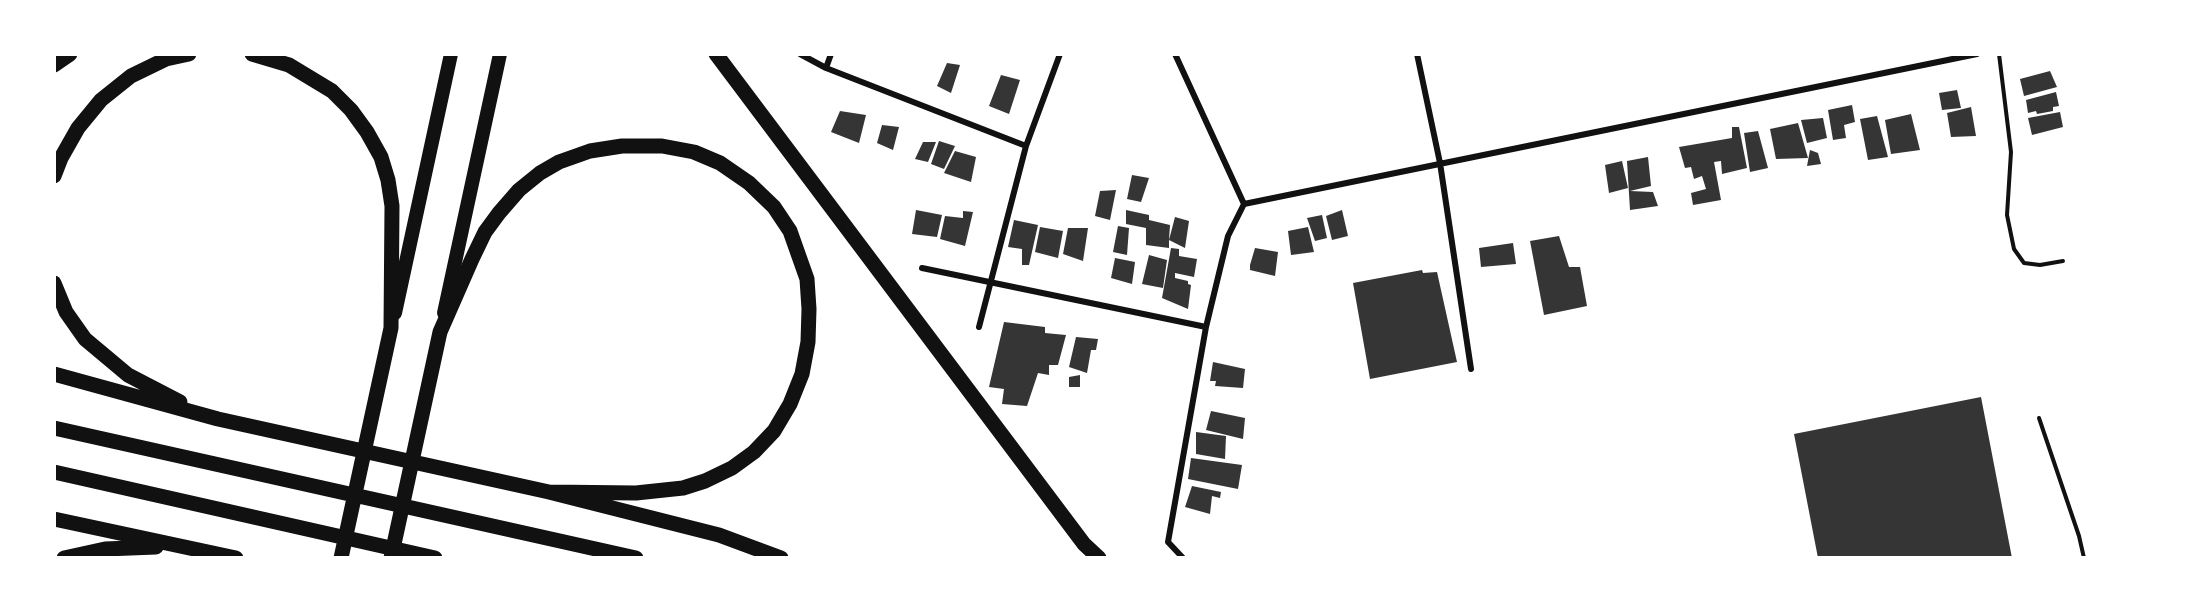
<!DOCTYPE html>
<style>
body{margin:0}
#map{position:relative;width:2189px;height:612px;overflow:hidden;background:#fff;font-family:"Open Sans",sans-serif}
canvas{display:block}
.frame{position:absolute;inset:0;border:56px solid #fff;pointer-events:none}
</style>
<div id="map">
<canvas width="2189" height="612"></canvas>
<div class="frame"></div>
</div>
<script>
const g = document.querySelector('canvas').getContext('2d');
g.lineJoin = 'round';
function paint(path, color) { g.fillStyle = color; g.fill(path, 'evenodd'); }
const shape = rows => new Path2D(rows.map(r => 'M' + r).join(''));
function strokePath(path, color, width, dash) { g.strokeStyle = color; g.lineWidth = width; g.lineCap = dash ? 'butt' : 'round'; g.setLineDash(dash || []); g.stroke(path); }
paint(shape([
 [947,63,960,65,951,93,937,86],
 [2050,71,2057,87,2024,96,2020,79],
 [1001,75,1020,80,1009,114,989,106],
 [1957,90,1961,108,1942,110,1939,93],
 [2056,92,2059,106,2053,107,2053,111,2037,114,2036,111,2028,113,2026,100],
 [1852,105,1855,122,1844,125,1846,138,1833,140,1828,110],
 [1971,107,1976,136,1951,137,1947,113],
 [840,111,866,115,859,143,831,132],
 [2060,112,2063,127,2032,135,2028,118],
 [1911,114,1920,150,1891,154,1885,120],
 [1877,116,1888,157,1868,160,1860,119],
 [1823,118,1827,138,1807,143,1801,120],
 [1798,123,1808,158,1776,159,1770,129],
 [882,125,899,127,893,150,877,143],
 [1732,127,1739,127,1747,168,1722,174,1721,161,1714,162,1721,200,1693,205,1691,193,1706,189,1702,176,1694,179,1691,167,1685,168,1679,147,1732,138],
 [1758,131,1768,168,1750,172,1744,133],
 [939,141,955,146,944,169,931,164],
 [923,142,936,142,928,162,915,159],
 [1810,150,1818,153,1821,164,1807,166],
 [955,151,976,157,971,182,944,173],
 [1648,157,1651,186,1630,191,1653,192,1658,206,1630,210,1627,161],
 [1622,161,1628,188,1609,193,1605,165],
 [1132,175,1149,178,1141,202,1127,199],
 [1116,190,1110,220,1095,216,1100,191],
 [916,210,942,215,937,237,912,234],
 [1126,210,1149,215,1149,220,1170,225,1169,240,1175,217,1189,221,1185,248,1169,240,1169,248,1146,245,1146,228,1126,224],
 [1342,210,1348,236,1332,240,1326,216],
 [963,211,973,212,965,246,940,239,945,216,963,218],
 [1322,215,1327,238,1315,241,1307,218],
 [1014,220,1038,225,1029,265,1022,265,1022,249,1008,247],
 [1118,226,1129,228,1127,255,1113,252],
 [1040,227,1063,231,1058,258,1035,252],
 [1308,227,1314,252,1291,255,1288,231],
 [1068,228,1088,228,1083,261,1063,254],
 [1559,236,1569,267,1580,267,1587,306,1544,315,1530,241],
 [1513,243,1516,264,1481,267,1479,248],
 [1171,248,1179,249,1179,256,1197,259,1194,277,1175,273,1175,278,1188,281,1188,284,1191,285,1188,309,1162,298],
 [1255,248,1278,252,1275,276,1250,270,1250,265],
 [1149,255,1167,260,1163,288,1142,284],
 [1115,258,1135,262,1132,284,1111,278],
 [1422,270,1423,273,1437,272,1457,362,1370,379,1353,283],
 [1004,322,1045,327,1045,333,1066,335,1058,365,1049,365,1049,375,1038,373,1027,406,1002,404,1004,389,989,387],
 [1076,337,1098,339,1096,350,1091,350,1087,373,1069,367],
 [1213,362,1245,369,1243,388,1215,386,1216,381,1210,381],
 [1080,375,1080,387,1069,387,1069,377],
 [1981,397,2012,558,1818,558,1794,434],
 [1211,411,1245,418,1243,439,1206,430],
 [1196,432,1226,436,1225,459,1196,454],
 [1191,458,1242,465,1238,489,1188,479],
 [1192,486,1221,492,1220,498,1212,496,1210,514,1185,507]
]), '#353535');
strokePath(shape([
 [1999,54,2011,152,2007,215,2014,249,2024,263,2040,265,2063,261],
 [2039,418,2079,536,2084,558]
]), '#111', 4);
strokePath(shape([
 [800,54,826,68,1026,146],
 [1175,54,1244,204],
 [1417,54,1440,163,1471,369],
 [826,68,831,54],
 [1244,204,1977,54],
 [922,268,1206,327],
 [979,327,1026,146,1060,54],
 [1183,558,1168,542,1206,327,1228,236,1244,204]
]), '#111', 6);
strokePath(shape([
 [395,313,451,54],
 [444,313,500,54]
]), '#111', 14);
strokePath(shape([
 [252,54,289,65,332,91,351,110,367,132,381,157,388,180,392,206,391,328,341,558],
 [716,54,1084,544,1099,558],
 [54,65,70,54],
 [54,176,61,158,78,128,101,100,131,76,166,59,189,54],
 [54,283,66,312,85,339,128,375,180,402],
 [54,374,218,419,549,492,719,535,781,558],
 [54,428,636,558],
 [54,472,435,558],
 [54,519,236,558],
 [64,558,105,549,156,547],
 [391,558,440,332,472,259,485,232,499,213,519,190,540,173,559,162,590,151,622,146,662,146,694,152,720,163,749,183,774,207,790,231,807,279,809,309,808,342,802,374,790,404,774,431,754,452,732,468,705,481,683,488,636,493,549,492]
]), '#111', 15);
</script>
